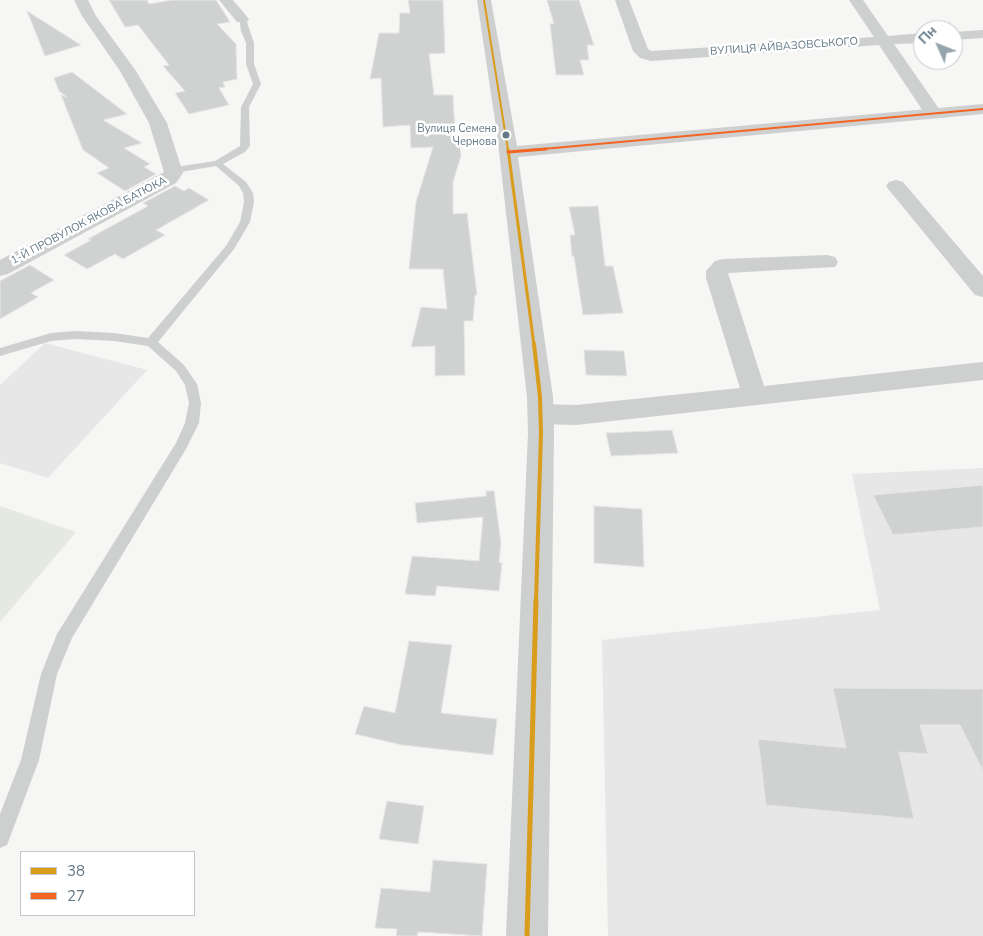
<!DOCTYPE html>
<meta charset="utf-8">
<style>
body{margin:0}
#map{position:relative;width:983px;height:936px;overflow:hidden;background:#f6f6f4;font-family:"Nunito Sans",sans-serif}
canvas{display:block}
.legend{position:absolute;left:20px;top:851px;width:175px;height:65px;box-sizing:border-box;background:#fff;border:1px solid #c1c9cf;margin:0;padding:6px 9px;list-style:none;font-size:15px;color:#637987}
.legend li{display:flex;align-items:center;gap:10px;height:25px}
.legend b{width:25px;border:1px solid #c1c9cf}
.north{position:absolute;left:913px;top:20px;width:50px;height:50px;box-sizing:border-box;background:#fff;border:1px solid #c1c9cf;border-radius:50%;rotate:314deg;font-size:14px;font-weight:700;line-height:20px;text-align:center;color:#637987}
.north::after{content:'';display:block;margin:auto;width:18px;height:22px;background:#96a5ad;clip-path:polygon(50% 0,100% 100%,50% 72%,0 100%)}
</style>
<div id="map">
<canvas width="983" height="936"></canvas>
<ul class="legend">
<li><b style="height:6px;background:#d99d1b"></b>38</li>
<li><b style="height:6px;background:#f26522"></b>27</li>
</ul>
<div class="north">Пн</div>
</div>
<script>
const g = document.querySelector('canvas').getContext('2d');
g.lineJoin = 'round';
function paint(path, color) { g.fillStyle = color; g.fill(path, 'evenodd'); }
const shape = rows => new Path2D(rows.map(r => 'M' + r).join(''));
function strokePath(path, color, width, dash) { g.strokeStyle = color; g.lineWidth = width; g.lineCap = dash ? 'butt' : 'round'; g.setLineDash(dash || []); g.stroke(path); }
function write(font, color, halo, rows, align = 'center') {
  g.font = font + ' "Nunito Sans",sans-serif'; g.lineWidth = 5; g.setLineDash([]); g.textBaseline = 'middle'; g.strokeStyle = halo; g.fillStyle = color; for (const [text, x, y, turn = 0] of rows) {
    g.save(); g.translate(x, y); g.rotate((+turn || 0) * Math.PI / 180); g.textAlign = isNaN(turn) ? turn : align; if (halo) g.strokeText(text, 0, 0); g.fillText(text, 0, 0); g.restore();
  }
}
paint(shape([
 [45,343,147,370,48,478,0,463,0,385],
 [983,468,983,936,608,936,602,640,880,610,852,474]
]), '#e6e7e6');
paint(shape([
 [0,506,76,532,0,622]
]), '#e6e9e2');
const building = shape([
 [109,0,147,0,149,4,172,0,216,0,230,22,217,24,236,44,237,79,223,82,225,87,219,88,229,105,189,114,175,93,185,91,163,66,169,65,138,25,125,27,109,0],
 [408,0,443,0,445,53,429,54,434,95,453,95,455,134,458,134,461,156,453,182,453,214,467,213,477,295,475,295,473,321,464,321,465,375,435,376,435,346,411,347,421,307,447,309,443,269,409,269,416,202,433,147,411,148,410,125,383,127,381,78,370,79,379,33,399,33,400,13,410,13,408,0],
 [547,0,579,0,594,45,587,45,589,60,580,60,584,75,556,75,550,24,554,24,547,0],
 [27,11,81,45,45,56,27,11],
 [72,72,127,114,103,120,142,143,124,148,150,164,144,167,156,174,125,191,97,173,109,168,83,150,61,95,67,97,59,91,54,78,72,72],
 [175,186,184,191,189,188,209,200,156,230,165,235,123,259,115,254,87,269,64,255,91,240,88,239,148,206,143,203,175,186],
 [598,206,605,266,613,266,623,313,583,315,574,257,572,256,570,235,575,235,569,207,598,206],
 [30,265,54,280,31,293,38,297,0,319,0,281,30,265],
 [584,350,624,351,627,376,586,375,584,350],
 [672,430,678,453,611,456,606,433,672,430],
 [983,485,983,527,893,535,873,495,983,485],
 [486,491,494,491,501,543,499,562,502,563,499,591,437,586,435,596,405,594,412,556,479,561,483,517,417,523,415,503,486,496,486,491],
 [594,506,642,509,644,567,594,563,594,506],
 [409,641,452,645,441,713,497,719,493,755,402,745,355,734,364,706,395,713,409,641],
 [833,688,983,689,983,771,960,725,920,725,928,754,899,752,914,819,766,805,758,739,846,748,833,688],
 [387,801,424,806,418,844,379,839,387,801],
 [433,860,487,864,482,936,418,932,417,936,396,936,397,929,375,928,381,888,430,892,433,860]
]);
paint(building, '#d0d2d2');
strokePath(building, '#e5e5e4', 1);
paint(shape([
 [239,17,246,19,254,43,254,64,261,84,249,107,250,146,245,152,223,164,246,182,253,193,254,202,250,222,234,249,158,342,184,365,197,384,201,403,199,423,186,449,72,638,57,674,39,760,7,845,0,848,0,814,21,760,41,674,57,634,176,443,185,423,189,403,185,385,176,371,148,346,114,341,75,339,51,341,0,356,0,348,51,333,75,331,114,333,148,338,226,246,240,222,244,202,243,193,239,186,216,166,175,173,170,170,175,167,215,161,240,146,241,107,253,84,246,64,246,43,241,31,239,17]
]), '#cecfcf');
paint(shape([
 [74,0,88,0,96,16,136,71,167,123,183,173,176,183,8,274,0,276,0,260,164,172,149,123,120,71,82,16,74,0],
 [219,0,233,0,249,19,247,22,237,22,219,0],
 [615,0,629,0,648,49,651,51,874,37,849,0,863,0,888,36,923,33,923,43,894,44,942,113,939,117,933,118,927,117,879,45,651,61,640,58,633,51,615,0],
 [983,30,983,38,953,40,953,32,983,30],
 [896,180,903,182,983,276,983,297,975,295,889,190,886,186,889,182,896,180],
 [827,255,835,257,838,262,835,267,728,273,764,386,983,362,983,380,576,425,541,424,532,421,528,414,532,407,541,404,576,405,740,388,706,278,706,271,715,261,723,259,827,255]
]), '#cecfcf');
paint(shape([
 [477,0,491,0,517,146,983,104,983,114,518,157,553,397,554,433,548,936,506,936,528,433,527,397,497,134,477,0]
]), '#cecfcf');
strokePath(shape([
 [484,0,508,150]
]), '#d99d1b', 2);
strokePath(shape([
 [508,149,534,345]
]), '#d99d1b', 3);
strokePath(shape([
 [534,344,540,397,541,433,536,601]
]), '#d99d1b', 4);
strokePath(shape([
 [527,936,536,600]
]), '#d99d1b', 5);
strokePath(shape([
 [532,150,983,109]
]), '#f26522', 2);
strokePath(shape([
 [508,152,546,149]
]), '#f26522', 3);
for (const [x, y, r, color] of [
 [506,135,4.5,"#637987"]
]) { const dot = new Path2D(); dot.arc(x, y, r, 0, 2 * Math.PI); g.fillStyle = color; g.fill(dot); strokePath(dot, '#fff', 2); }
write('11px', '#637987', '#fff', [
 ["ВУЛИЦЯ АЙВАЗОВСЬКОГО",784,47,-4],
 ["1-Й ПРОВУЛОК ЯКОВА БАТЮКА",89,221,-28]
]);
write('11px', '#637987', '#fff', [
 ["Вулиця Семена",497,129],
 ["Чернова",497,142]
], 'right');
</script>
